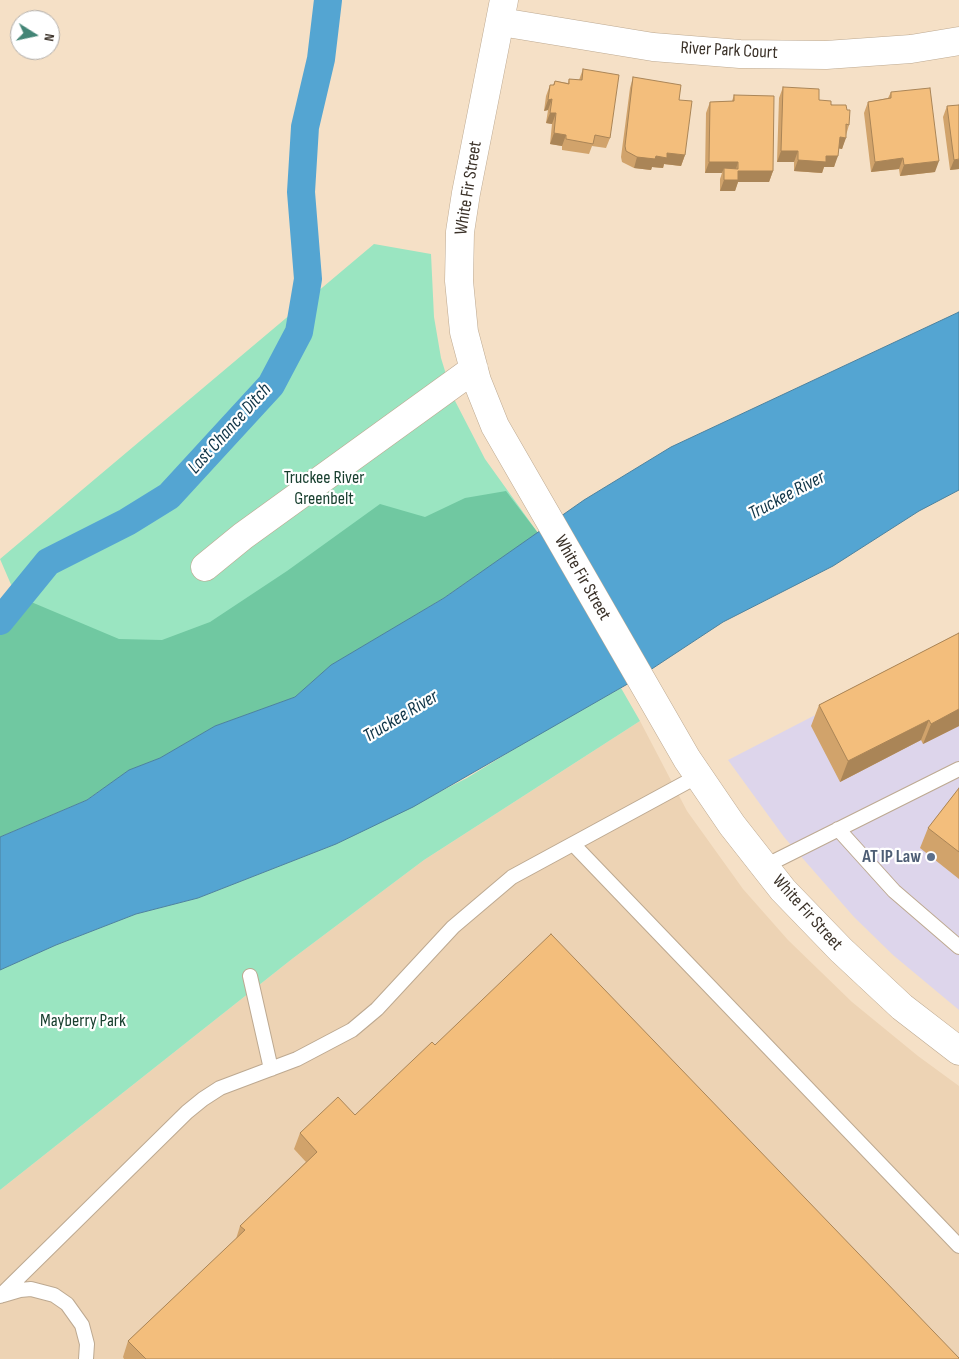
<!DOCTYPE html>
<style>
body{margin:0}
#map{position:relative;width:959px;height:1359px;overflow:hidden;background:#f5e0c6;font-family:"Sofia Sans Condensed",sans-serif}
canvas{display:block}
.north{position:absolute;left:10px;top:10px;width:50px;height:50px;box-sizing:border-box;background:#fff;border:1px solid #b1ada9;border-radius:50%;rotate:100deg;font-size:14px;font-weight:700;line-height:20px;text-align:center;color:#3b3229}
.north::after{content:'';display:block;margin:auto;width:18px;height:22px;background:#438576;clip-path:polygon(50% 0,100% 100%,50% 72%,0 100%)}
</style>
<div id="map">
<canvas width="959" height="1359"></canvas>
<div class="north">N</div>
</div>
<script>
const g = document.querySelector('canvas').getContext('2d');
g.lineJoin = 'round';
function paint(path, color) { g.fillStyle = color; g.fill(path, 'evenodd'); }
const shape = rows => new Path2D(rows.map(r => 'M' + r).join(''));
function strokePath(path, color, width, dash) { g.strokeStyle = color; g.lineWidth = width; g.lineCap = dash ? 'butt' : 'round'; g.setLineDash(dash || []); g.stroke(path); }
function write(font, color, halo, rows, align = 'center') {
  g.font = font + ' "Sofia Sans Condensed",sans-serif'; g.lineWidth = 4.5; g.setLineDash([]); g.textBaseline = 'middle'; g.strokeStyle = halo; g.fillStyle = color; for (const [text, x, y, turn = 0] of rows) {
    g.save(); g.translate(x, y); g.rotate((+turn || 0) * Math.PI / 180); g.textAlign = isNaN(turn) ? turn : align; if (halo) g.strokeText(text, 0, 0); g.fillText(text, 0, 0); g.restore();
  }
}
paint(shape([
 [959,641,959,1010,893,955,854,917,784,837,728,760]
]), '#ddd5eb');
paint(shape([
 [640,721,687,811,743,889,788,940,852,1002,918,1056,959,1086,959,1359,0,1359,0,1190,292,959,424,860]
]), '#edd3b4');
paint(shape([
 [374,244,431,254,434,317,441,358,453,397,485,459,538,533,295,697,100,791,0,559],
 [621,688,640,721,424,860,292,959,0,1190,0,970,56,945,136,914,198,898,336,844,467,778,550,727]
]), '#9ae5c1');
paint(shape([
 [506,491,538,533,444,598,331,665,295,697,215,726,160,758,129,770,87,800,0,837,0,602,17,596,119,639,162,640,210,622,287,571,380,504,425,517,465,498]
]), '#70c8a1');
const water = shape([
 [959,312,959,490,919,511,833,566,723,622,638,678,413,807,336,844,198,898,136,914,56,945,0,970,0,837,87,800,129,770,160,758,215,726,295,697,331,665,444,598,584,500,671,447,959,312]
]);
paint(water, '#54a5d2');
strokePath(water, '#4c829f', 1);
strokePath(shape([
 [0,621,48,562,127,522,169,496,271,385,299,332,308,279,301,192,305,127,321,59,328,0]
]), '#54a5d2', 28);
const service = shape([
 [838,829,894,891,959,947],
 [573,844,959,1246],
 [765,866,959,769],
 [250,976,271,1069],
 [3,1295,20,1290,31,1289,54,1295,67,1304,82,1325,87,1344,86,1359],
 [0,1296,187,1112,203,1099,220,1088,297,1059,352,1030,377,1009,453,927,512,877,698,776]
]);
const minor = shape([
 [504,0,466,193,460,232,459,281,464,332,477,381,495,426,687,759,732,825,783,890,841,950,902,1007,959,1051],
 [501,22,653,47,740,54,826,55,911,49,959,41],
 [205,567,243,536,474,369]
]);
strokePath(service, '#bda991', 16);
strokePath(minor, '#bda991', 29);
strokePath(service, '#fff', 14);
strokePath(minor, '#fff', 28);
paint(shape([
 [583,69,610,138,606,148,592,146,589,154,562,150,562,146,550,144,552,124,546,123,548,110,544,111,546,96,550,85,553,85,555,81,568,83,569,79,579,80],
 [633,77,679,100,685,155,681,166,664,164,663,168,652,167,651,170,634,168,622,162,621,157,630,88],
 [783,87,847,110,849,125,842,149,839,148,834,167,824,167,822,173,794,171,794,162,777,162,779,98],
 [891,92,935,172,900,176,899,169,871,172,864,113,868,102,888,98],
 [734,95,773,171,769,182,738,182,735,191,720,191,720,179,722,173,705,173,706,113,710,102,732,101],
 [947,106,959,169,950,170,943,117],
 [959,633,959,726,923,744,921,740,840,782,811,726,819,705],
 [959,788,959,879,920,848,928,828],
 [435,1045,959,1359,124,1359,123,1357,128,1341,236,1239,240,1226,306,1162,294,1149,300,1133,355,1115]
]), '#d1a36b');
paint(shape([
 [552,99,548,110,544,111,548,100],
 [550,113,556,113,552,124,546,123],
 [554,133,566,135,562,146,550,144],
 [840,137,846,138,842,149,836,148],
 [781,151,798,151,794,162,777,162],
 [667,153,685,155,681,166,664,164,663,168,652,167,651,170,634,168,637,157,656,156],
 [826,156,838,156,834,167,824,167,822,173,794,171,798,160],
 [903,158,899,169,871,172,875,162],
 [959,159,959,169,950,170,954,160],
 [939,161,935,172,900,176,904,165],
 [709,162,738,162,735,173,724,168,722,173,705,173],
 [738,171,773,171,769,182,738,182,735,191,720,191,724,180],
 [959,709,959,726,923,744,931,724],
 [929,720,921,740,840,782,848,761]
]), '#aa8557');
const building = shape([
 [583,69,619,75,610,138,595,135,593,144,566,139,566,135,554,133,556,113,550,113,552,99,548,100,550,85,554,85,555,81,569,84,569,79,582,80,583,69],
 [633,77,681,85,679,100,692,101,685,155,667,153,667,158,656,156,655,159,637,157,626,151,625,146,633,77],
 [783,87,819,89,819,100,831,101,831,105,846,105,847,110,850,110,849,125,846,124,846,138,840,137,838,156,826,156,826,162,798,160,798,151,781,151,783,87],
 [930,88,939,161,904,165,903,158,875,162,868,102,891,98,891,92,930,88],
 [734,95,774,96,773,171,738,171,738,180,724,180,724,168,738,169,738,162,709,162,710,102,734,101,734,95],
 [959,105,959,159,954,160,947,106,959,105],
 [959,633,959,709,931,724,929,720,848,761,819,705,959,633],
 [959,788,959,852,928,828,959,788],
 [551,934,959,1358,959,1359,146,1359,128,1341,245,1230,240,1226,317,1152,300,1133,338,1097,355,1115,432,1042,435,1045,551,934]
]);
paint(building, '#f3be7c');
strokePath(building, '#aa8557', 1);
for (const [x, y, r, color] of [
 [931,857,5,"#5c6f8a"]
]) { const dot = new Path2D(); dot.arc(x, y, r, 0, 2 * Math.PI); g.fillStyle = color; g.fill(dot); strokePath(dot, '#fff', 2); }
write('18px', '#3b3229', '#fff', [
 ["River Park Court",729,51,3],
 ["White Fir Street",469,188,-81],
 ["White Fir Street",582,578,60],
 ["White Fir Street",807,913,48]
]);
write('18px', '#194030', '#fff', [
 ["Truckee River",324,478],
 ["Greenbelt",324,499],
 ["Mayberry Park",83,1021]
]);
write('bold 18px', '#4e5e75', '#fff', [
 ["AT IP Law",921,857]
], 'right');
write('italic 19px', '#103548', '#fff', [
 ["Last Chance Ditch",230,429,-48],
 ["Truckee River",787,496,-28],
 ["Truckee River",401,717,-31]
]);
</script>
